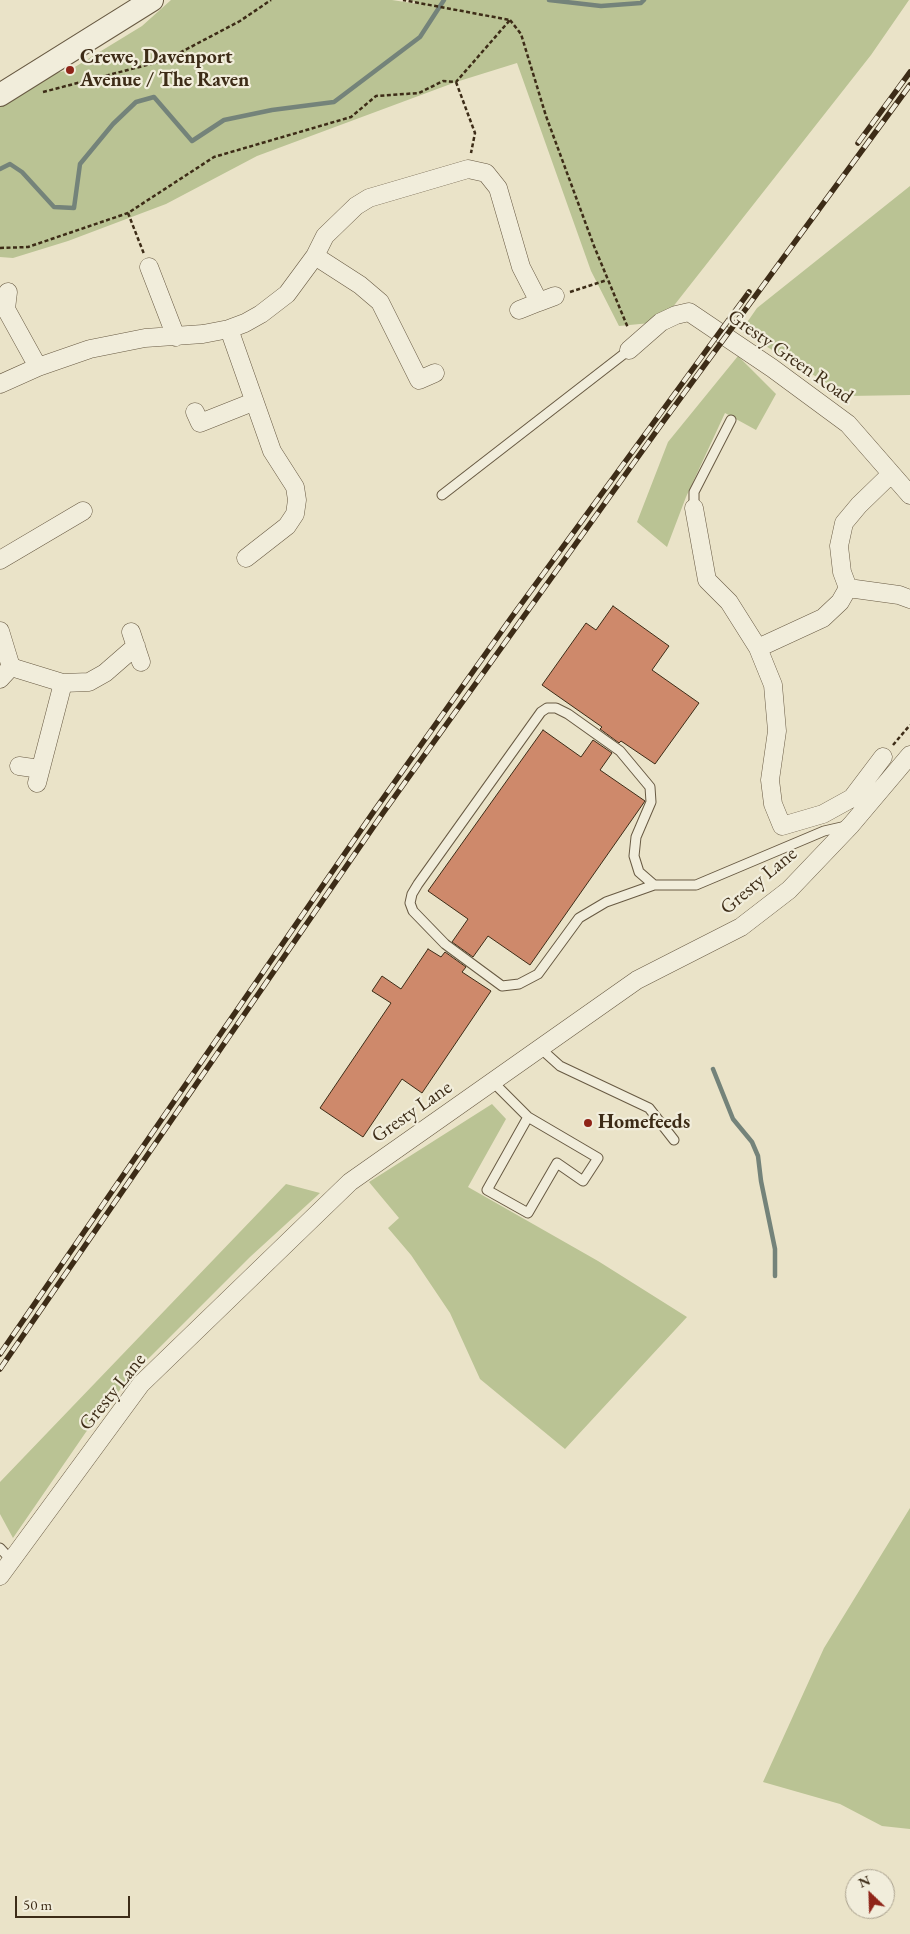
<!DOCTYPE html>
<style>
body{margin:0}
#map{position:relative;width:910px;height:1934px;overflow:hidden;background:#eae3c8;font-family:"EB Garamond",serif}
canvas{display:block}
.north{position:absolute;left:845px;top:1869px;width:50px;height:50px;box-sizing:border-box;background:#f1eddb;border:1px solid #a9a08d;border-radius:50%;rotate:336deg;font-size:14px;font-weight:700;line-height:20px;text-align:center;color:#3d2c17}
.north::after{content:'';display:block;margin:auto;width:18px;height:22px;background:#8f2418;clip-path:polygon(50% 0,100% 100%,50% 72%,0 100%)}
.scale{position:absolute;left:15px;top:1896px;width:115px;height:22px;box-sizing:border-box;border:2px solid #3d2c17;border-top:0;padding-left:6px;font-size:15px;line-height:18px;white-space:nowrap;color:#3d2c17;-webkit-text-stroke:4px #f1eddb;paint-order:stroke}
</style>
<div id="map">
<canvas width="910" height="1934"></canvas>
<div class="north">N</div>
<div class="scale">50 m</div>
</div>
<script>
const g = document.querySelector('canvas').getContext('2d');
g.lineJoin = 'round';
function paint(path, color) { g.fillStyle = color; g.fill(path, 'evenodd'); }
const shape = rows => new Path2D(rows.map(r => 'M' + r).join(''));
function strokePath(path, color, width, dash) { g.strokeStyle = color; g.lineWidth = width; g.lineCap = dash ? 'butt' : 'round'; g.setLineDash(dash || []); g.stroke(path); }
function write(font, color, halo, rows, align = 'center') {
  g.font = font + ' "EB Garamond",serif'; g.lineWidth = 4.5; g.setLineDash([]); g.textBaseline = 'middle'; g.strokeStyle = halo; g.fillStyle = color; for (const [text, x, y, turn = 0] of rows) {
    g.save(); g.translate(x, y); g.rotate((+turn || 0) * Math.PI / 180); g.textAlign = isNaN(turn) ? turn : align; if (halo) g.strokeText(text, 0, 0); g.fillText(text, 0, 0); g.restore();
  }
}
paint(shape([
 [171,0,392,0,418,4,411,0,909,0,871,55,661,322,619,326,591,271,517,63,456,82,257,156,166,204,68,241,13,258,0,257,0,95,30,78,70,70,142,26],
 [910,186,910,395,848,396,741,331,757,308],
 [738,356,776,394,756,430,725,413,686,497,667,547,637,522,668,442],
 [492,1104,506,1119,468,1187,598,1261,687,1317,565,1449,480,1379,450,1313,411,1255,388,1228,399,1218,369,1182],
 [286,1184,320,1193,250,1257,131,1376,86,1432,13,1538,0,1514,0,1482],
 [910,1508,910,1829,882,1826,840,1804,763,1782,824,1648]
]), '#bac394');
strokePath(shape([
 [549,0,601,6,641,3,644,0],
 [0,169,10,164,22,172,54,207,74,208,80,164,113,124,136,102,154,97,192,141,224,120,272,110,334,102,420,37,444,0],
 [713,1069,733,1119,752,1142,758,1156,761,1181,775,1249,775,1276]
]), '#74837a', 4.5);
const building = shape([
 [613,606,669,646,652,670,699,703,655,764,621,741,619,743,600,729,602,727,542,685,586,623,596,630,613,606],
 [543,730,581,757,593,740,612,753,600,770,645,801,530,965,488,936,473,957,452,942,468,919,428,891,543,730],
 [428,949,441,957,445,952,466,967,462,972,491,991,422,1093,402,1079,363,1137,320,1108,391,1003,372,991,382,976,401,989,428,949]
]);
paint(building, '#ce896b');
strokePath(building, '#3d2c17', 1);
const service = shape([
 [442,495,629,350],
 [694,508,694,492,731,420],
 [654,885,639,872,634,856,636,837,651,802,650,787,620,751,568,714,556,708,547,708,541,712,418,884,412,894,410,903,413,911,445,944,502,986,519,984,538,974,579,918,606,902,654,885,696,885,824,831,846,826],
 [540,1048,560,1066,649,1108,674,1140],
 [492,1081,528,1117,598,1158,583,1181,557,1163,528,1213,487,1190,528,1117],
 [0,1548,12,1561]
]);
const minor = shape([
 [315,256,360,285,380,302,419,380,435,373],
 [149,267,176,337],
 [8,292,6,309,38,367],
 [539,302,555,296],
 [229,329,272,451,295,487,297,500,295,514,287,526,246,558],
 [629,350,661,322,676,315,689,312,772,368,848,424,910,495],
 [0,384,38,367,90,349,145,338,203,334,229,329,245,323,261,314,287,294,315,256,325,236,356,206,369,198,468,169,486,173,498,188,521,267,539,302,519,310],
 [195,412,200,423,253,402],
 [694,508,707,580,729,602,758,648,823,618,840,602,848,588,842,572,839,546,844,523,859,505,891,474],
 [0,560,83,511],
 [848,588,899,595,910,599],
 [0,631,11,667],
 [131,632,141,662],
 [758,648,773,685,777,731,770,780,773,804,782,826,823,814,852,798,883,757],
 [0,679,11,667,63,683,89,682,105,673,136,646],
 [19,766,40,769],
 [37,783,63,683],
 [0,1576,141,1384,350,1182,637,980,741,927,789,890,851,825,910,755]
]);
const tertiary = shape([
 [0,95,152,0]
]);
strokePath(service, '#685a43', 11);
strokePath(minor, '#685a43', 19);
strokePath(tertiary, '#685a43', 24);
strokePath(shape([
 [510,20,521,34,546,116,594,246,628,328],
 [456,82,475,133,471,153],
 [43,92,166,60,240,21,271,0],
 [128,213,144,254],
 [0,248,28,247,128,213,214,157,351,117,376,96,419,93,443,81,456,82,510,20,403,0],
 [570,292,607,280],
 [893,745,910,725]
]), '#3d2c17', 2.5, [4, 2.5]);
strokePath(service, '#f1eddb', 9);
strokePath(minor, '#f1eddb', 18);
strokePath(tertiary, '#f1eddb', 22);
const rail = shape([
 [858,143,910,72],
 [0,1354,372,814,511,618,749,292],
 [0,1369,383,813,663,422,910,85]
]);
strokePath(rail, '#3d2c17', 5.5);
strokePath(rail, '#f1eddb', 4, [11]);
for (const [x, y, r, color] of [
 [70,70,5,"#8f2418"],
 [588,1123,5,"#8f2418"]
]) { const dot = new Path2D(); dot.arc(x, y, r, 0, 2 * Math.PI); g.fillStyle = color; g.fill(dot); strokePath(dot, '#f1eddb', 2); }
write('bold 20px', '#3d2c17', '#f1eddb', [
 ["Crewe, Davenport",80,58],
 ["Avenue / The Raven",80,81],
 ["Homefeeds",598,1123]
], 'left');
write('20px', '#3d2c17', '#f1eddb', [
 ["Gresty Green Road",790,357,35],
 ["Gresty Lane",759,881,-40],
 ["Gresty Lane",412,1112,-35],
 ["Gresty Lane",113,1392,-51]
]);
</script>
